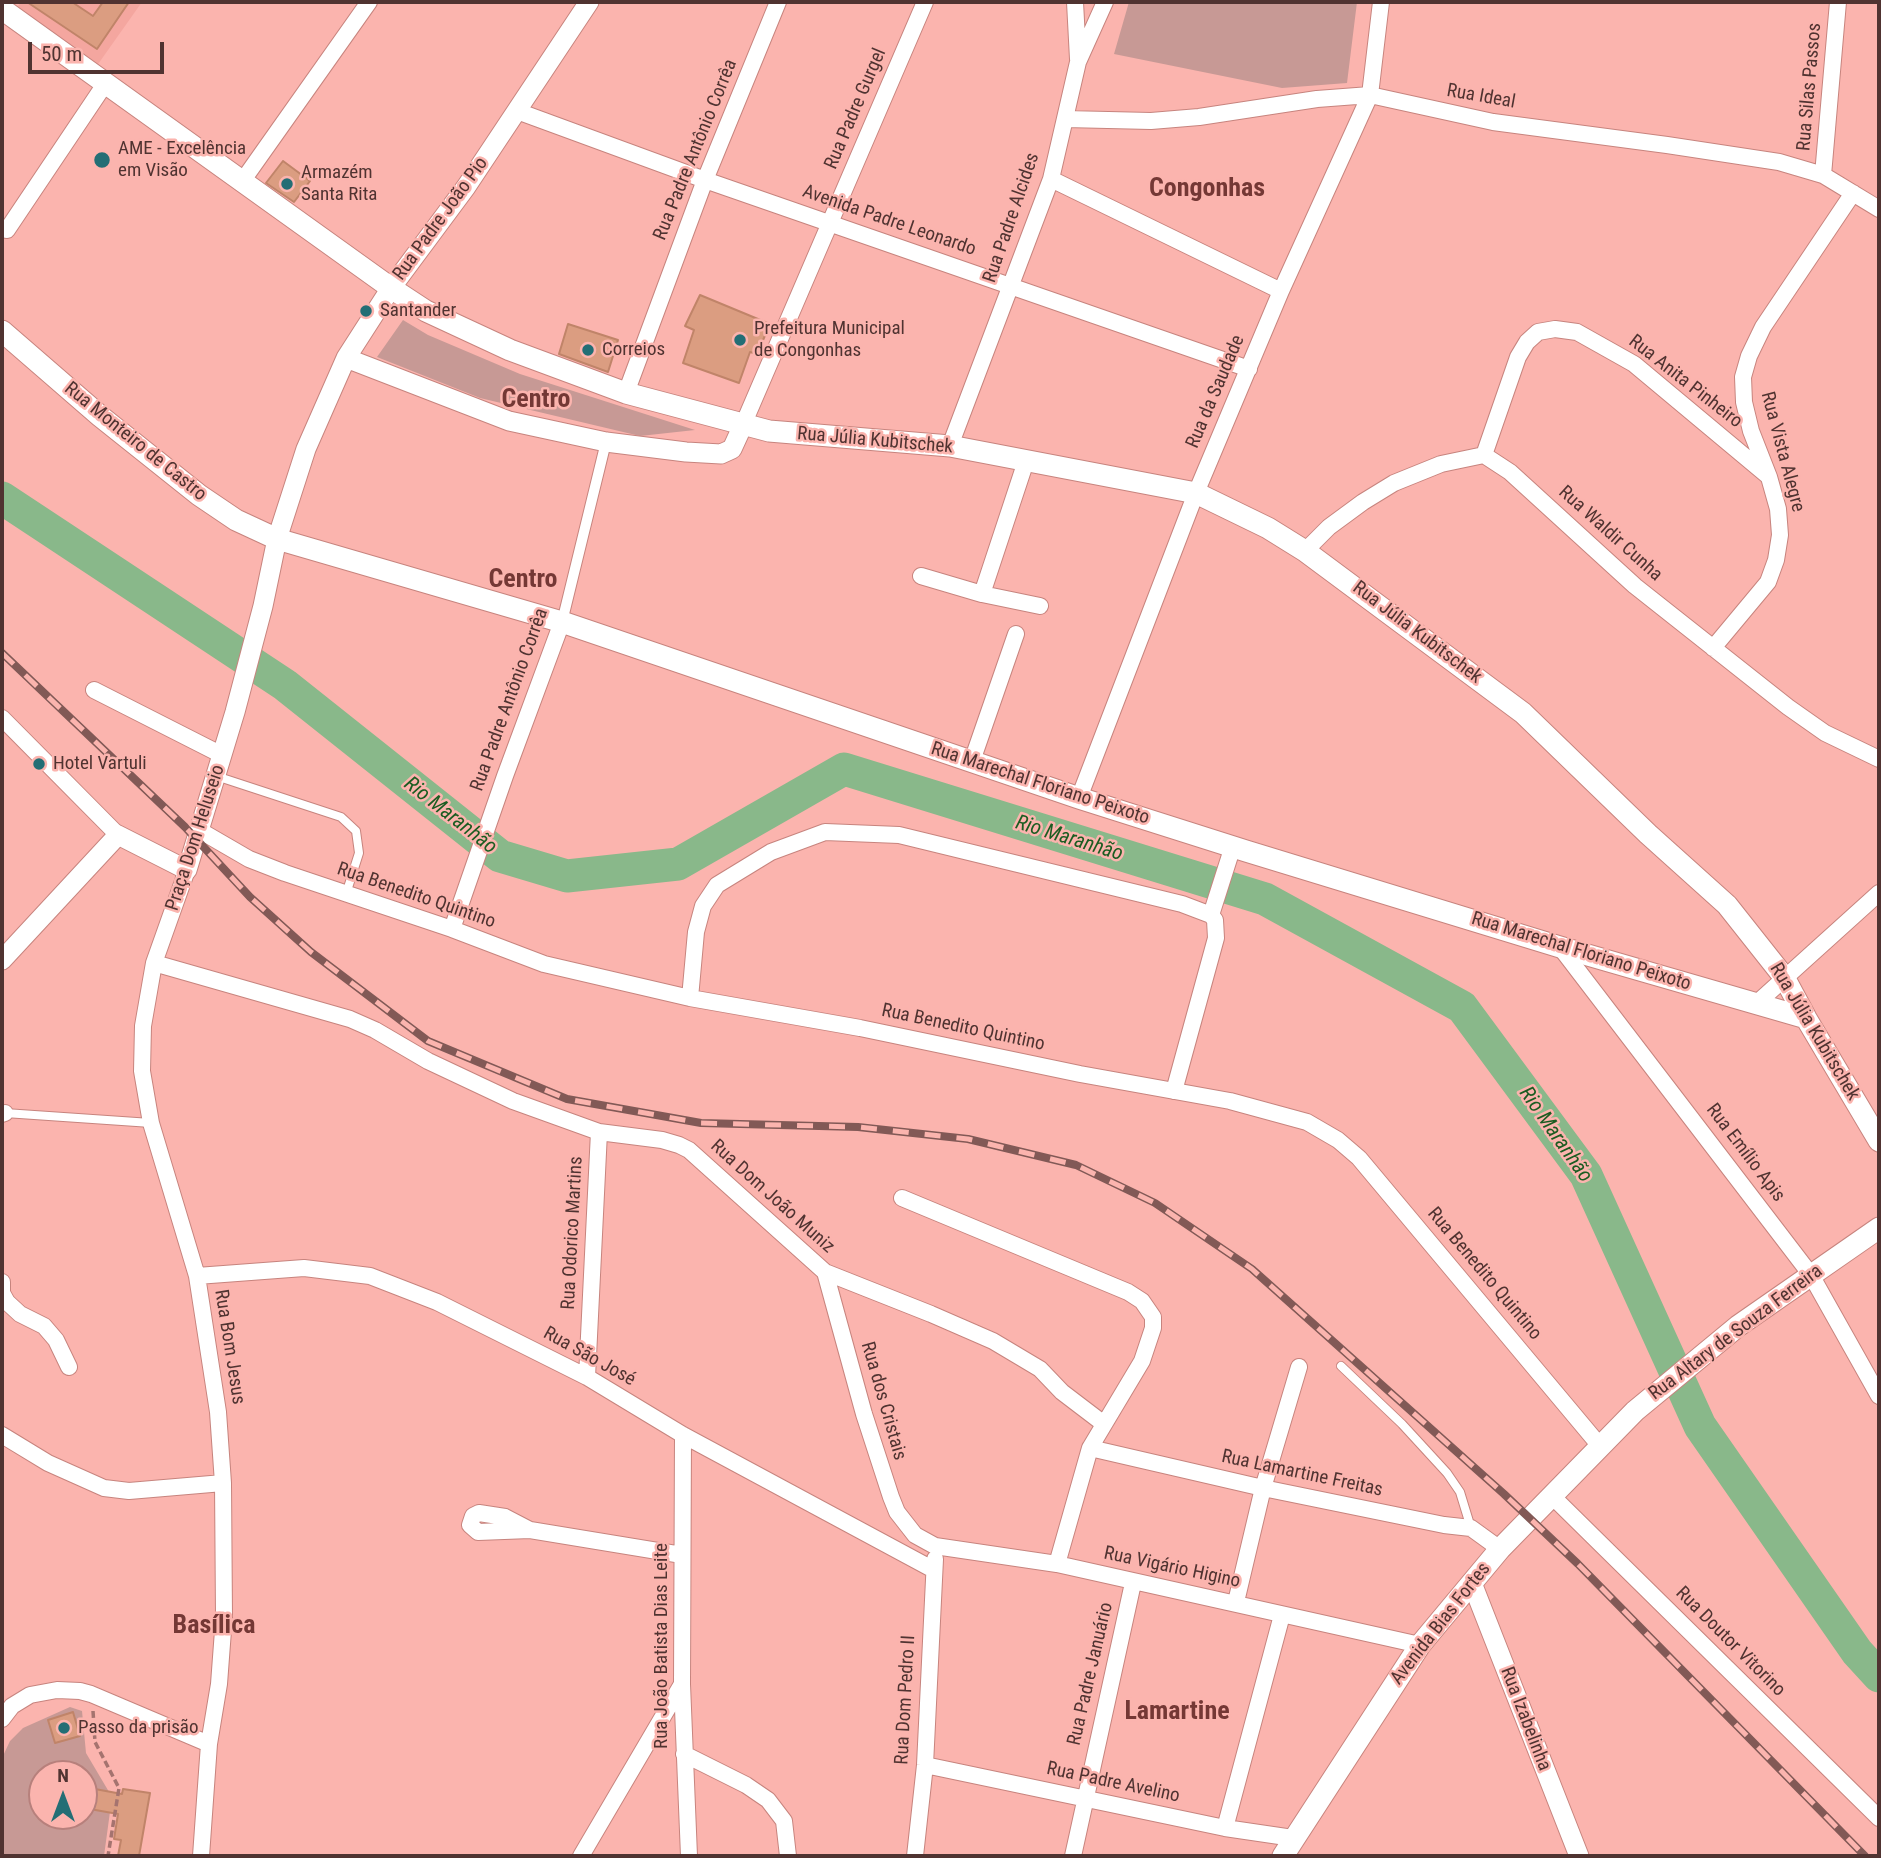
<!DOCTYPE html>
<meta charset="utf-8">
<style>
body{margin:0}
#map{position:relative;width:1881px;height:1858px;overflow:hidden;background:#fbb4ae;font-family:"Roboto Condensed",sans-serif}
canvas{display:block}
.frame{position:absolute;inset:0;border:4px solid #503331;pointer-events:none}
.north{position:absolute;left:28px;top:1760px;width:70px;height:70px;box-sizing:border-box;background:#fbb4ae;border:2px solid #b7807c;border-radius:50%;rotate:0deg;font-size:19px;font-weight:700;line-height:28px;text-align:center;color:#503331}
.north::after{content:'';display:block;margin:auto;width:24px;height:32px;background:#236e75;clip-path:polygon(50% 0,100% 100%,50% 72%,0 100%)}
.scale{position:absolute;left:28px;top:42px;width:136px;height:32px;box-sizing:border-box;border:4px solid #503331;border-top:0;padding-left:9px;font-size:21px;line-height:24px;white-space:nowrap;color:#503331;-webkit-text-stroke:5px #fbb4ae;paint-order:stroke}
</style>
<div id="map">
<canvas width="1881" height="1858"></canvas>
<div class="frame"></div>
<div class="north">N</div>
<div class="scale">50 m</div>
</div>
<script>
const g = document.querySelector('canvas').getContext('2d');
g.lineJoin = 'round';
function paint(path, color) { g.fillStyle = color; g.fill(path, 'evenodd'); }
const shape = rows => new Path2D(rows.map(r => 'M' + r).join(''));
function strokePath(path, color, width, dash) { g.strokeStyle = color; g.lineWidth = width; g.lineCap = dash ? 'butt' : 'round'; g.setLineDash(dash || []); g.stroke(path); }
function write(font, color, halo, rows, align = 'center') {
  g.font = font + ' "Roboto Condensed",sans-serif'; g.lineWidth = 5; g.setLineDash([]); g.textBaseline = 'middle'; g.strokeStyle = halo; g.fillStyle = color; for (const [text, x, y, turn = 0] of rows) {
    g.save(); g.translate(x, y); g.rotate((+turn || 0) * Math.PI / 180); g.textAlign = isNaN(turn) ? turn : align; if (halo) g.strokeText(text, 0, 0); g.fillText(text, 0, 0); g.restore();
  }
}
paint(shape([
 [21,2,142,2,96,67,15,10]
]), '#f4a69f');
paint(shape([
 [1129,2,1357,2,1347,83,1282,88,1114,54],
 [403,320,428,335,520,374,695,430,640,436,480,398,377,357],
 [70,1707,82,1711,86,1753,112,1797,104,1856,2,1856,2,1758,10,1741,23,1728],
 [42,1774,84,1774,84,1816,42,1816]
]), '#c79995');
strokePath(shape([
 [2,498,285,685,500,856,567,876,678,864,844,769,1265,899,1462,1007,1586,1175,1700,1426,1857,1652,1879,1676]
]), '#89b88a', 33);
const building = shape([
 [27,2,72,2,93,16,103,2,129,2,97,49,27,2],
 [283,161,310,181,294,202,266,183,283,161],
 [700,295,770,324,757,354,750,352,739,383,683,363,694,330,685,326,700,295],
 [568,324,618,340,608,372,559,354,568,324],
 [73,1712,80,1736,55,1743,48,1720,73,1712],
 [84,1787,122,1794,123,1789,150,1793,139,1856,118,1856,121,1840,114,1839,118,1814,84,1808,84,1787]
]);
paint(building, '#db9d81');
strokePath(building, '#c08469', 2);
const service = shape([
 [216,776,341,817,356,831,359,853,346,894],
 [5,1113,151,1123],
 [1341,1366,1402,1424,1447,1473,1460,1492,1471,1528]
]);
const pedestrian = shape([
 [562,622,606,442]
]);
const minor = shape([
 [1075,2,1078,59],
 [517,111,705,180,1249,369],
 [1065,119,1151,121,1199,117,1317,99,1370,95,1493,122,1667,145,1779,162,1823,175,1879,209],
 [1823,175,1838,2],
 [1051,179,1281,291],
 [241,183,369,2],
 [7,230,105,84],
 [626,393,705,180,778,2],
 [743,425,925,2],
 [950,446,1051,179,1078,62,1105,2],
 [1484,455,1518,357,1527,342,1538,332,1555,329,1577,332,1634,364,1767,475],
 [1305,551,1329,527,1363,502,1394,483,1441,464,1484,455,1510,472,1635,586,1788,707,1825,733,1879,759],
 [921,576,982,594,1026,461],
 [982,594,1040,606],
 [1713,648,1768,582,1776,560,1780,535,1778,509,1769,477,1751,431,1744,402,1743,377,1749,356,1763,327,1853,193],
 [94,690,222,755],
 [2,718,118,835],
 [972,761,1016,634],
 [1079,798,1196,493,1281,291,1370,95,1381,2],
 [199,830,249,859,285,873,452,929,544,964,690,998,860,1028,1080,1074,1230,1101,1307,1122,1338,1140,1359,1158,1600,1446],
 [187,870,154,963,143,1026,142,1071,151,1123,197,1276,218,1412,223,1483,224,1617,219,1684,209,1744,201,1856],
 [1211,915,1233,846],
 [452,929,505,776,562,622],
 [1560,947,1811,1275,1879,1396],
 [154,963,350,1019,375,1030,428,1061,513,1101,599,1132,662,1140,679,1145,689,1150,825,1272,931,1314,993,1341,1040,1369,1062,1392,1104,1424],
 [690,998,696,932,703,906,717,885,771,852,825,832,899,835,1182,904,1211,915,1215,920,1216,938,1174,1091],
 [1756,1004,1879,893],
 [2,1114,5,1113],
 [902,1198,1128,1292,1142,1301,1153,1317,1153,1328,1142,1361,1090,1448,1057,1564],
 [825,1272,864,1414,891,1497,897,1512,915,1535,935,1546,1057,1564,1420,1645],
 [197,1276,304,1268,370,1276,437,1302,587,1377,683,1435,934,1570],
 [2,1282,2,1293,7,1302,20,1314,44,1326,56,1340,69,1367],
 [587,1377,599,1132],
 [2,1435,48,1463,104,1488,129,1491,223,1483],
 [683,1435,682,1684,689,1856],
 [1090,1448,1263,1488,1444,1525,1471,1528,1500,1549],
 [1551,1495,1879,1818],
 [530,1530,505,1517,479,1513,473,1516,470,1525,478,1532,530,1530,682,1555],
 [1236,1602,1263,1488,1299,1367],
 [2,1719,12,1706,30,1695,57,1690,80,1691,91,1694,209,1744],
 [684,1754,746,1785,768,1800,784,1821,788,1856],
 [925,1765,1225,1828,1293,1838],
 [1225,1828,1282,1615],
 [581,1856,682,1684],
 [915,1856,925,1765,935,1559],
 [1073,1856,1133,1583]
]);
const tertiary = shape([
 [346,358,509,421,606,442,686,452,721,454,732,449,743,425],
 [2,960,118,835,187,870,235,712,263,606,277,539,306,449,346,358,391,288,466,187,589,2],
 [1472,1583,1579,1856]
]);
const secondary = shape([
 [2,9,391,288,426,311,510,350,626,393,769,431,950,446,1196,493,1268,528,1305,551,1523,713,1648,834,1727,905,1784,977,1806,1018,1879,1141],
 [2,331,100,416,199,495,236,520,277,539,562,622,1079,798,1246,851,1560,947,1806,1018],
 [1283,1856,1420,1645,1500,1549,1635,1411,1738,1326,1879,1228]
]);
strokePath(service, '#c7847e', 10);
strokePath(pedestrian, '#c7847e', 12);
strokePath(minor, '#c7847e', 18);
strokePath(tertiary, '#c7847e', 21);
strokePath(secondary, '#c7847e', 23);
strokePath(shape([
 [93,1711,95,1742,119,1788,108,1856]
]), '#a5736f', 3.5, [7, 3.5]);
strokePath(service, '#fff', 8);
strokePath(pedestrian, '#fff', 10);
strokePath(minor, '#fff', 16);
strokePath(tertiary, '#fff', 19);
strokePath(secondary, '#fff', 21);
const rail = shape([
 [2,653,185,827,250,897,311,952,428,1041,567,1099,701,1123,858,1127,968,1139,1076,1165,1155,1203,1252,1269,1504,1494,1578,1564,1865,1856]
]);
strokePath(rail, '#825956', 8);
strokePath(rail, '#fbb4ae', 5, [16]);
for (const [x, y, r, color] of [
 [102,160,9,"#236e75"],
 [287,184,7,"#236e75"],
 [366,311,7,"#236e75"],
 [740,340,7,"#236e75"],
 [588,350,7,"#236e75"],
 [39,764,7,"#236e75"],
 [64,1728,7,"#236e75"]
]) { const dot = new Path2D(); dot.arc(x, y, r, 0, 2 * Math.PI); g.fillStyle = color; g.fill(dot); strokePath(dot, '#fbb4ae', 2.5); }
write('19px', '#503331', '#fbb4ae', [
 ["Rua Silas Passos",1810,87,-85],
 ["Rua Ideal",1481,97,10],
 ["Rua Padre Gurgel",856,109,-67],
 ["Rua Padre Antônio Corrêa",696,150,-68],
 ["Rua Padre Alcides",1012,218,-71],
 ["Rua Padre João Pio",441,219,-54],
 ["Avenida Padre Leonardo",889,221,19],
 ["Rua Anita Pinheiro",1685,382,38],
 ["Rua da Saudade",1216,392,-67],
 ["Rua Júlia Kubitschek",875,441,5],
 ["Rua Monteiro de Castro",135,442,39],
 ["Rua Vista Alegre",1782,452,75],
 ["Rua Waldir Cunha",1610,534,42],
 ["Rua Júlia Kubitschek",1417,633,37],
 ["Rua Padre Antônio Corrêa",510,700,-70],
 ["Rua Marechal Floriano Peixoto",1040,784,18],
 ["Praça Dom Heluseio",196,838,-72],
 ["Rua Benedito Quintino",416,896,19],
 ["Rua Marechal Floriano Peixoto",1581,952,17],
 ["Rua Benedito Quintino",963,1028,12],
 ["Rua Júlia Kubitschek",1814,1032,59],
 ["Rua Emílio Apis",1745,1153,53],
 ["Rua Dom João Muniz",772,1197,42],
 ["Rua Odorico Martins",573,1233,-87],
 ["Rua Benedito Quintino",1484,1274,50],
 ["Rua Altary de Souza Ferreira",1736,1333,-37],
 ["Rua Bom Jesus",229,1347,81],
 ["Rua São José",589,1357,29],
 ["Rua dos Cristais",883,1401,74],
 ["Rua Lamartine Freitas",1302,1474,12],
 ["Rua Vigário Higino",1172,1568,12],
 ["Avenida Bias Fortes",1441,1624,-52],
 ["Rua Doutor Vitorino",1730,1642,45],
 ["Rua João Batista Dias Leite",662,1646,-90],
 ["Rua Padre Januário",1091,1674,-77],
 ["Rua Dom Pedro II",906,1700,-87],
 ["Rua Izabelinha",1525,1719,69],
 ["Rua Padre Avelino",1113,1783,12]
]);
write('19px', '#503331', '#fbb4ae', [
 ["AME - Excelência",118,149],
 ["em Visão",118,171],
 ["Armazém",301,173],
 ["Santa Rita",301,195],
 ["Santander",380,311],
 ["Prefeitura Municipal",754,329],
 ["de Congonhas",754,351],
 ["Correios",602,350],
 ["Hotel Vartuli",53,764],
 ["Passo da prisão",78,1728]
], 'left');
write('italic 21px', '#1b5c21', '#fbb4ae', [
 ["Rio Maranhão",450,816,38],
 ["Rio Maranhão",1069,839,17],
 ["Rio Maranhão",1555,1135,55]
]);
write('bold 26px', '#743835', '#fbb4ae', [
 ["Congonhas",1207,189],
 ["Centro",536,400],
 ["Centro",523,580],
 ["Basílica",214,1626],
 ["Lamartine",1177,1712]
]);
</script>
